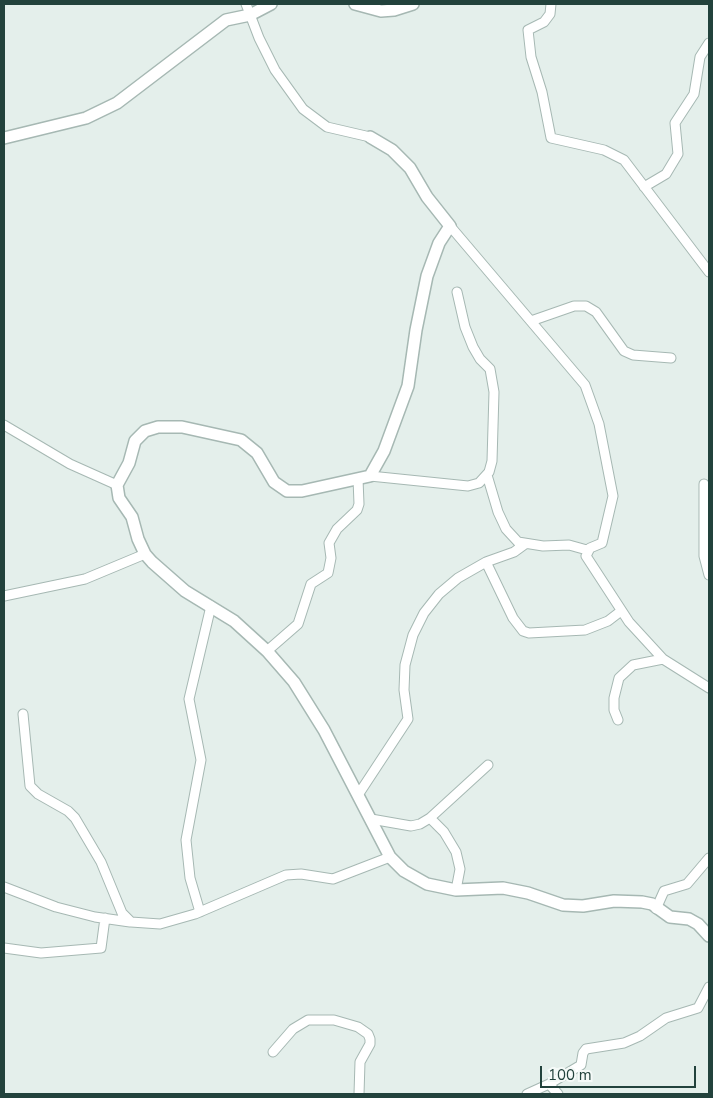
<!DOCTYPE html>
<style>
body{margin:0}
#map{position:relative;width:713px;height:1098px;overflow:hidden;background:#e4efeb;font-family:"Nunito Sans",sans-serif}
canvas{display:block}
.frame{position:absolute;inset:0;border:5px solid #22423c;pointer-events:none}
.scale{position:absolute;left:540px;top:1066px;width:156px;height:22px;box-sizing:border-box;border:2px solid #22423c;border-top:0;padding-left:6px;font-size:15px;line-height:18px;white-space:nowrap;color:#22423c;-webkit-text-stroke:4px #f5faf8;paint-order:stroke}
</style>
<div id="map">
<canvas width="713" height="1098"></canvas>
<div class="frame"></div>
<div class="scale">100 m</div>
</div>
<script>
const g = document.querySelector('canvas').getContext('2d');
g.lineJoin = 'round';
const shape = rows => new Path2D(rows.map(r => 'M' + r).join(''));
function strokePath(path, color, width, dash) { g.strokeStyle = color; g.lineWidth = width; g.lineCap = dash ? 'butt' : 'round'; g.setLineDash(dash || []); g.stroke(path); }
const minor = shape([
 [246,4,259,38,275,70,303,109,327,127,370,137],
 [551,4,550,14,544,22,528,30,531,57,542,92,551,138,604,150,624,160,709,272],
 [644,187,666,174,678,154,675,123,694,94,700,57,709,43],
 [450,226,585,385,599,424,613,496,602,543,590,548,586,556,629,622,663,659,709,688],
 [531,321,574,306,586,306,596,312,624,351,633,355,671,358],
 [4,425,70,464,117,485],
 [487,475,498,512,506,529,518,542,543,546,569,545,587,550],
 [370,476,468,486,479,483,489,472,492,461,494,392,490,369,480,359,473,347,465,327,457,292],
 [704,484,704,556,709,575],
 [486,562,513,618,523,631,529,633,585,630,608,621,621,611],
 [4,596,85,579,145,554],
 [267,651,298,624,311,584,328,573,331,558,329,543,337,529,357,510,359,504,358,479],
 [23,714,30,786,38,794,68,811,75,818,101,862,122,913,131,922,160,924,195,914,286,875,301,874,333,879,390,857],
 [618,720,614,710,614,698,619,678,633,665,663,659],
 [358,795,408,719,404,690,405,665,413,635,424,613,439,594,458,578,486,562,514,552,525,544],
 [430,818,444,832,456,852,460,869,456,890],
 [371,819,411,826,420,824,430,818,488,765],
 [4,887,56,907,95,917,130,922],
 [656,909,664,891,687,884,709,858],
 [200,912,190,878,186,840,201,760,189,699,211,606],
 [4,948,41,953,101,948,105,918],
 [273,1052,293,1029,308,1020,334,1020,358,1027,368,1034,370,1039,370,1044,360,1062,359,1094],
 [549,1084,558,1094],
 [527,1094,549,1084,581,1065,583,1053,586,1049,624,1043,640,1036,666,1018,698,1008,709,987]
]);
const tertiary = shape([
 [355,4,381,11,394,10,413,4],
 [370,137,392,150,410,168,427,197,450,226,439,243,427,276,416,330,408,386,384,451,370,476,302,491,287,491,274,482,257,453,241,440,182,427,158,427,145,431,135,441,129,463,117,485,119,498,132,517,138,539,145,554,152,562,185,591,234,621,267,651,294,682,324,730,390,857,404,871,427,884,456,890,503,888,528,893,563,905,583,906,614,901,642,902,652,904,670,917,689,919,698,924,709,936],
 [4,138,86,118,117,103,226,20,250,15,271,4]
]);
strokePath(minor, '#a6b8b3', 11);
strokePath(tertiary, '#a6b8b3', 14);
strokePath(minor, '#fff', 9);
strokePath(tertiary, '#fff', 11);
</script>
